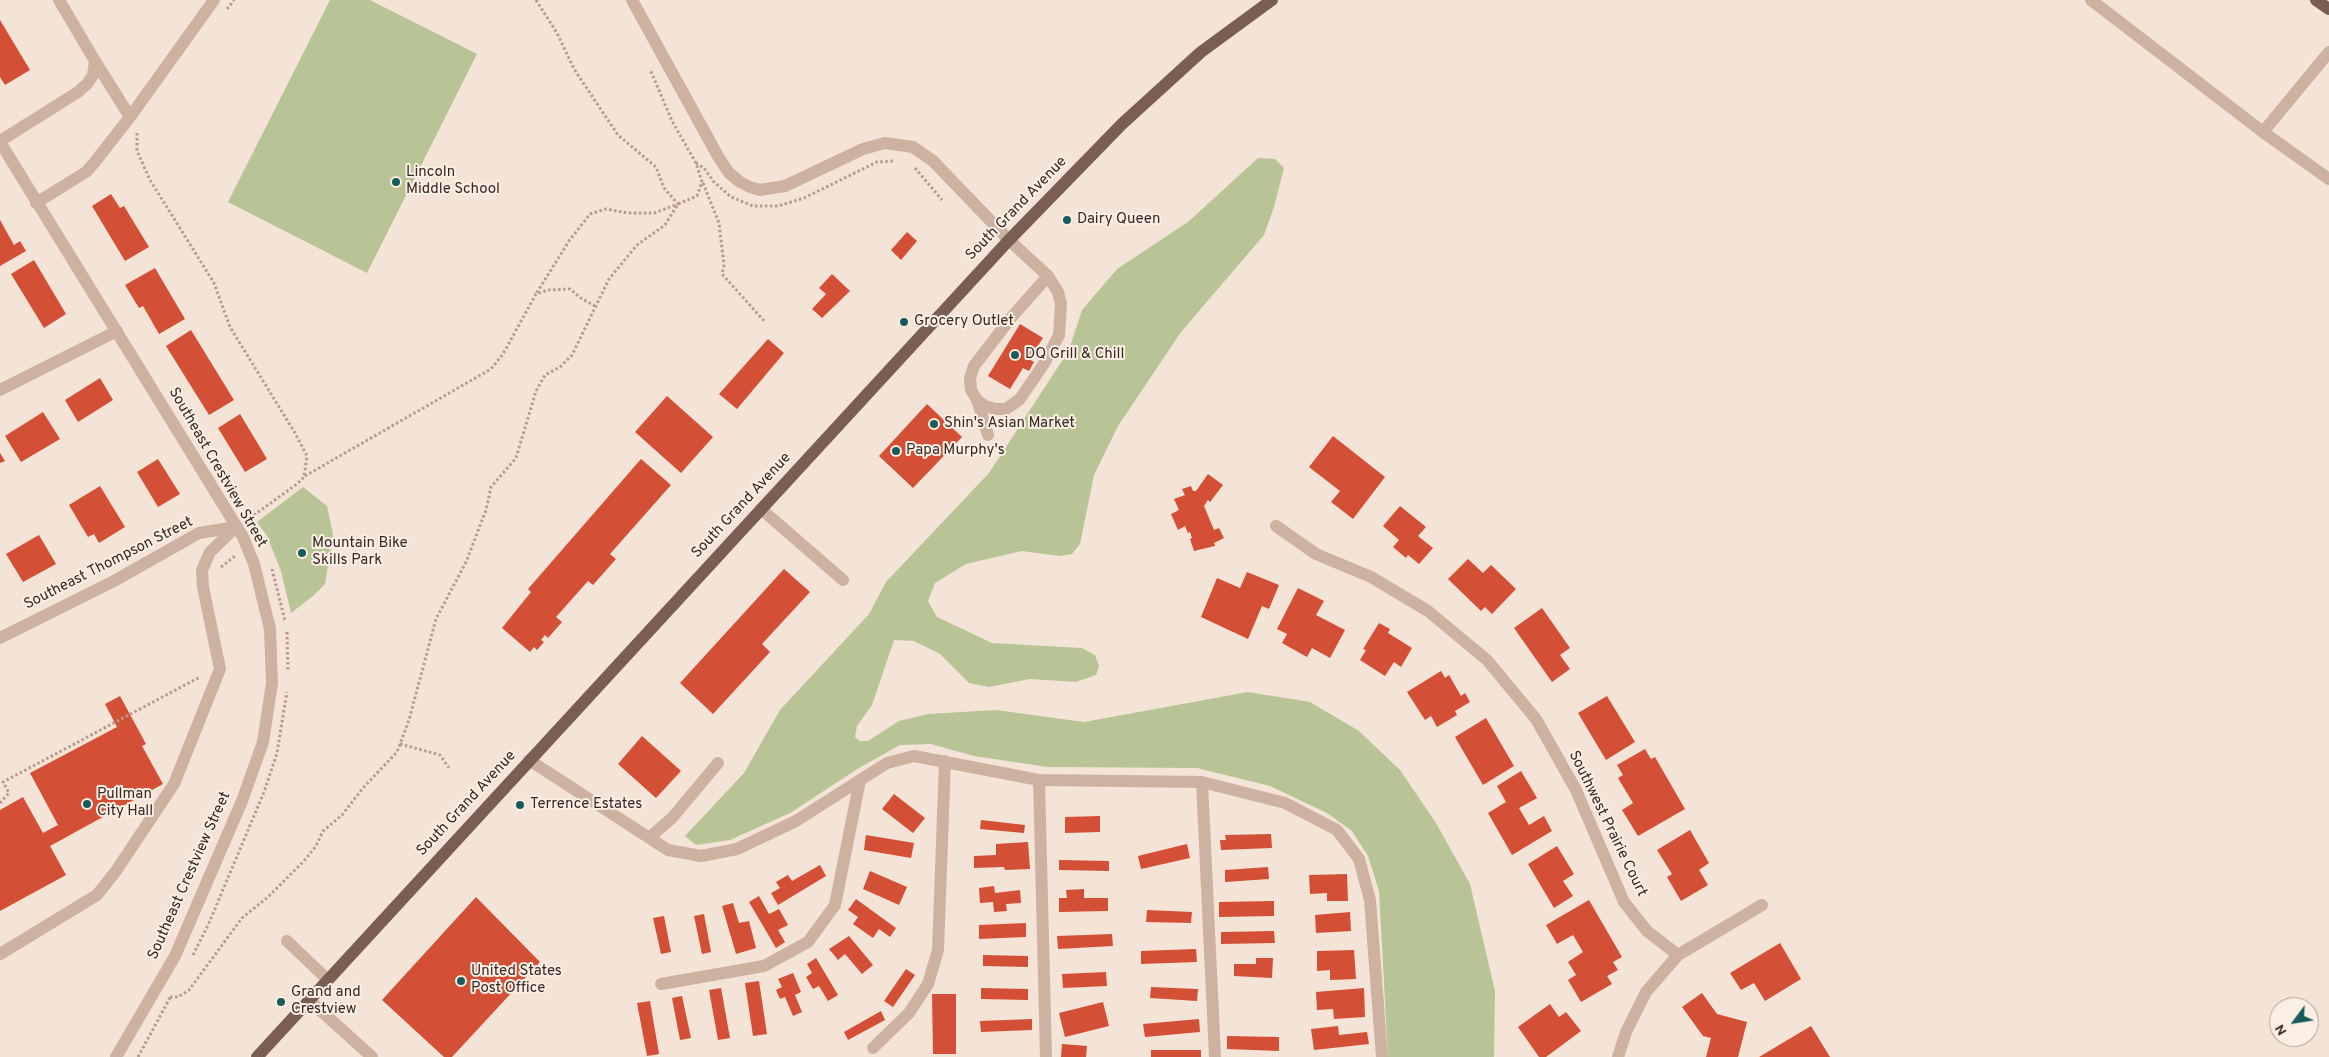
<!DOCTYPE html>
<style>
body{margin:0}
#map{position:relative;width:2329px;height:1057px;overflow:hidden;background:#f4e4d7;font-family:Overpass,sans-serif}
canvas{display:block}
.north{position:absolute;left:2269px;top:997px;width:50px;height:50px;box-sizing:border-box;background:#fbeee3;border:1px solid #ac9f97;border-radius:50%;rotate:239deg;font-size:14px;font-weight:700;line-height:20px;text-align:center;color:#362925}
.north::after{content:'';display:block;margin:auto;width:18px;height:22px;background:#175c5a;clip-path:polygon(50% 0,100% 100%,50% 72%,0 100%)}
</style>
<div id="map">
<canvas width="2329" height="1057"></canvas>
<div class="north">N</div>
</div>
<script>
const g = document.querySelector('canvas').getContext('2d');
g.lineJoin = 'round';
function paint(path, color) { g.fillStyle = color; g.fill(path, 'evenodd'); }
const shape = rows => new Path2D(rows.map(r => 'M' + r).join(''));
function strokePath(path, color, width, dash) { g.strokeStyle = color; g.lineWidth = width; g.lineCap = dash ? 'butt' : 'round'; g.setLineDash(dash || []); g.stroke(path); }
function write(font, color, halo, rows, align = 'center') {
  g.font = font + ' Overpass,sans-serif'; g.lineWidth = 4; g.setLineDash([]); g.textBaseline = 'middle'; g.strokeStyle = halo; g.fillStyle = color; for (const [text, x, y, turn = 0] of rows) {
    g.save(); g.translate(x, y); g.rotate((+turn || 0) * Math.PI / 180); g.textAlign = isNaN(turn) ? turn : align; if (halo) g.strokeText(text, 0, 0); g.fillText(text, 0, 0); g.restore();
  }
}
paint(shape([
 [330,0,370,0,477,54,367,273,228,202],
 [1258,158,1275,159,1284,168,1274,207,1264,235,1181,332,1118,426,1094,475,1080,544,1072,554,1059,556,1022,551,966,564,935,583,928,601,937,617,992,643,1082,648,1095,655,1099,666,1096,675,1076,682,1030,679,989,687,969,683,940,654,914,641,894,640,872,705,857,726,855,737,860,741,868,741,899,721,928,714,996,710,1084,722,1248,692,1310,702,1359,731,1400,770,1436,823,1470,884,1495,991,1494,1057,1388,1057,1379,891,1368,856,1352,831,1327,813,1270,786,1197,768,1048,767,974,756,931,744,900,745,859,768,790,813,730,840,696,845,685,836,744,773,780,710,869,614,886,582,989,473,1069,350,1082,310,1117,269,1188,222],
 [303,487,327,506,333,534,325,584,313,596,291,613,281,571,267,536,257,522]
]), '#b8c496');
paint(shape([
 [0,20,30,70,5,85,0,77],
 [111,194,120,208,124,206,149,247,125,261,92,206],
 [0,220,14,245,20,241,26,251,0,266],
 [907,232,917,241,901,260,891,250],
 [34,260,66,314,44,328,11,274],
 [155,268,185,319,159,334,143,306,139,308,125,285],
 [832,274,850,291,822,318,812,309,826,294,819,288],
 [1020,324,1043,338,1029,359,1034,362,1029,371,1023,368,1010,389,988,376],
 [191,330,234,400,209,415,166,346],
 [768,339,784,353,737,409,719,394],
 [100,378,113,400,78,422,65,400],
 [667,396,713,437,681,473,635,432],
 [927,404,962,437,913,488,879,456],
 [43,412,60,439,21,462,5,436],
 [240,414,267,459,245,472,218,428],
 [1333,436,1385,477,1353,519,1331,502,1340,491,1309,467],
 [0,453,5,461,0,463],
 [158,459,180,494,158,507,137,472],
 [641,459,671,485,610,554,616,559,593,585,588,581,556,617,562,622,548,638,545,635,541,640,544,642,537,650,534,647,530,652,502,628,531,592,528,589],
 [1208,474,1223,485,1210,502,1208,500,1204,506,1214,530,1219,528,1224,538,1214,543,1215,546,1194,551,1190,539,1192,538,1190,532,1188,533,1185,526,1178,530,1171,514,1179,510,1174,499,1185,495,1182,489,1191,486,1193,491,1196,491],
 [100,486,125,527,99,543,94,534,88,537,69,505],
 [1400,506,1426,527,1418,536,1433,548,1419,564,1408,555,1406,558,1393,547,1399,540,1383,526],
 [39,535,56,564,23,582,6,554],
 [1468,559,1483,573,1491,565,1516,589,1492,614,1485,607,1481,611,1448,579],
 [784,569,810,592,762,644,770,652,713,714,680,683],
 [1247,572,1279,585,1269,609,1262,606,1248,639,1201,617,1217,578,1240,588],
 [1298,588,1324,601,1316,615,1345,630,1330,658,1312,648,1307,657,1282,643,1287,634,1277,629],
 [1542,608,1570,648,1560,655,1570,669,1552,682,1514,628],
 [1379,623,1390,629,1388,633,1412,648,1401,667,1394,662,1385,676,1360,660,1366,650,1363,649],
 [1441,671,1445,678,1449,675,1461,696,1465,693,1470,702,1455,711,1457,715,1437,727,1431,716,1425,720,1407,692],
 [120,696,146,744,142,746,163,784,50,846,66,875,0,911,0,810,23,797,43,833,58,825,30,773,117,727,105,704],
 [1607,696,1635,742,1606,760,1578,713],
 [1486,718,1514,766,1483,785,1455,737],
 [642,736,681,771,656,798,618,764],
 [1645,749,1651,759,1655,757,1685,809,1638,836,1622,810,1633,803,1618,778,1623,775,1617,765],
 [1521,771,1537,798,1519,808,1529,825,1544,816,1552,831,1512,855,1488,813,1506,802,1497,786],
 [894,794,925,818,913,833,882,809],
 [1100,816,1100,832,1065,833,1065,817],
 [981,820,1025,825,1024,833,980,829],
 [1690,830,1709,863,1699,870,1708,885,1681,901,1667,877,1672,874,1657,850],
 [1271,834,1272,848,1221,850,1220,840,1226,840,1225,835],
 [866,835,914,843,911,858,864,850],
 [1028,842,1030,869,1005,870,1004,867,974,868,974,856,996,855,996,844],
 [1187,844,1190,858,1141,869,1138,856],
 [1557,846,1574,874,1563,881,1573,896,1554,908,1528,864],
 [1059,860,1109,861,1109,871,1059,870],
 [820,865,826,876,778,905,771,893,780,888,776,882,788,875,792,881],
 [1268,867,1269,879,1225,882,1225,870],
 [870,871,907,887,899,905,863,889],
 [1347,874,1348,901,1327,901,1327,893,1310,894,1309,875],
 [994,886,995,893,1020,890,1021,903,1006,904,1007,911,994,912,993,902,980,903,979,888],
 [1084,889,1084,898,1108,898,1108,911,1059,912,1059,898,1067,898,1066,890],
 [759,896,769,914,779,909,788,925,778,930,785,942,776,948,749,902],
 [476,897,540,962,452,1057,444,1057,382,1000],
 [856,899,896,928,890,937,879,929,873,938,853,924,858,917,848,910],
 [1589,900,1622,957,1613,962,1618,970,1607,976,1612,984,1581,1002,1568,980,1576,975,1568,962,1583,952,1573,935,1557,944,1546,925],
 [1274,901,1274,916,1219,917,1219,902],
 [733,903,739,923,749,921,756,948,736,954,722,906],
 [1147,910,1192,912,1191,923,1146,922],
 [1350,912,1351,931,1316,933,1315,915],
 [704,914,711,952,702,954,694,916],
 [664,916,671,952,661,954,653,918],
 [1026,923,1026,937,979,939,979,925],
 [1274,931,1275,943,1221,944,1221,932],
 [1112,934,1113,946,1058,949,1057,936],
 [849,936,873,965,862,974,845,954,838,960,829,949],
 [1780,943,1801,979,1765,1001,1754,983,1741,990,1730,973],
 [1196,949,1197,962,1141,964,1141,951],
 [1354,950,1356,979,1330,980,1330,970,1317,971,1317,951],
 [983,955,1028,956,1028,967,983,966],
 [816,958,838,995,828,1001,819,986,813,989,806,977,812,973,807,964],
 [1256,958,1273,958,1272,978,1234,976,1234,964,1256,964],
 [906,969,915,975,893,1007,884,1001],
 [1106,972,1107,986,1063,988,1062,974],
 [793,973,801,992,795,995,802,1012,793,1016,785,997,780,999,776,990,782,987,778,979],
 [759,981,767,1034,753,1036,745,983],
 [1151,987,1198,989,1197,1001,1150,998],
 [721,988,730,1038,718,1040,709,990],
 [981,988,1028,989,1028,1000,981,999],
 [1364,988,1365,1017,1334,1019,1333,1009,1317,1010,1316,992],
 [1702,993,1717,1014,1747,1022,1738,1057,1706,1057,1711,1038,1703,1036,1682,1007],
 [932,994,956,994,956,1054,933,1054],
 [682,996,691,1038,680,1040,672,998],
 [650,1001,659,1054,647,1056,637,1003],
 [1103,1002,1109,1026,1065,1037,1059,1013],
 [1550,1004,1559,1017,1566,1012,1581,1031,1546,1057,1539,1057,1518,1027],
 [881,1011,885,1020,848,1040,844,1032],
 [1032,1019,1032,1030,981,1032,980,1021],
 [1199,1019,1200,1032,1145,1037,1143,1024],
 [1338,1026,1339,1035,1367,1032,1369,1044,1314,1050,1311,1029],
 [1811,1026,1830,1057,1759,1057],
 [1227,1036,1279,1037,1279,1051,1227,1049],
 [1062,1044,1087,1046,1086,1057,1061,1057],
 [1151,1050,1201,1050,1201,1057,1151,1057]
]), '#d34f36');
strokePath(shape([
 [536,0,557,33,574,69,618,135,656,167,664,188,678,204,654,213,628,213,606,209,590,214,569,241,536,294],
 [227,9,234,0],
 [137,133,137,151,150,180,214,283,230,327,295,433,307,456,304,477,297,484,247,520],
 [696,163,704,168,714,182,731,197,753,206,778,206,804,198,877,162,893,161],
 [915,168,942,200],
 [703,183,719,223,724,265,722,274,765,322],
 [305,476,491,369,503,354,536,294,548,290,570,289,582,299,595,306],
 [221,567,235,556],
 [272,569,285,621],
 [287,632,288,671],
 [400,744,440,755,449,768],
 [0,803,9,793,3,782,200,677],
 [193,955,209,923,264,792,277,753,287,692],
 [170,997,178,997,189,990,242,918,268,897,304,861,316,846,323,831,342,815,363,788,397,752,409,720,436,619,466,562,486,510,491,487,516,458,536,391,545,375,560,367,572,355,609,279,637,245,665,225,678,204,697,196,702,182,696,163,672,121,650,69],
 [138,1057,171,996]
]), '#b89b8c', 3, [2.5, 2.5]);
strokePath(shape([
 [632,0,719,158,729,173,740,182,750,187,760,190,785,186,863,149,885,143,913,147,933,161,1009,240,1048,276,1010,319,974,366,970,378,971,390,977,400,985,406,995,409,1006,409,1020,399,1045,362,1059,335,1061,304,1058,292,1048,276],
 [2091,0,2263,132,2329,179],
 [95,61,130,117],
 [2263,132,2329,52],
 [0,141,78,92,87,84,93,75,95,61,59,0],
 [0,142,243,537,254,564,270,629,272,683,263,742,242,801,175,956,116,1057],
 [36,203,86,172,94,163,130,117,214,0],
 [0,390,117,331],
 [977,400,988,435],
 [761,509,843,580],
 [1276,526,1316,554,1371,577,1428,611,1487,660,1536,719,1576,790,1624,902,1647,931,1678,955],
 [0,638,114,581,199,533,236,527],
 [529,760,668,850,701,856,737,849,796,821,887,763,914,756,1039,780,1202,782,1285,803,1337,830,1359,859,1370,900,1382,1057],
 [1039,780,1046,1057],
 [1202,782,1215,1057],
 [650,837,672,818,718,763],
 [287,941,328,980],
 [0,954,97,895,116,871,174,784,220,669,203,587,202,570,210,552,236,527],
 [661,984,764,966,808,942,835,905,860,780],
 [309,1000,372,1057],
 [873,1048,909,1013,928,984,938,950,945,761],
 [1618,1057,1626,1032,1646,992,1678,955,1762,905]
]), '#cdb2a2', 12);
strokePath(shape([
 [2316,0,2329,9],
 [257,1057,1009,240,1122,124,1201,52,1272,0]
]), '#7a5e54', 12);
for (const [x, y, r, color] of [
 [396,182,5,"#175c5a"],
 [1067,220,5,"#175c5a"],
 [904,322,5,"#175c5a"],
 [1015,355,5,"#175c5a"],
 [934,424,5,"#175c5a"],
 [896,451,5,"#175c5a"],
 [302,553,5,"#175c5a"],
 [87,804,5,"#175c5a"],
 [520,805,5,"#175c5a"],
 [461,981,5,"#175c5a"],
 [281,1002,5,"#175c5a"]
]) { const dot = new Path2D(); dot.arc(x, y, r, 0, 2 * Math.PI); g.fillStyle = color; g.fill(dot); strokePath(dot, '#fbeee3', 2); }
write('15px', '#362925', '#fbeee3', [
 ["Lincoln",406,173],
 ["Middle School",406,190],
 ["Dairy Queen",1077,220],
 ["Grocery Outlet",914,322],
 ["DQ Grill & Chill",1025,355],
 ["Shin's Asian Market",944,424],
 ["Papa Murphy's",906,451],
 ["Mountain Bike",312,544],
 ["Skills Park",312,561],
 ["Pullman",97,795],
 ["City Hall",97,812],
 ["Terrence Estates",530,805],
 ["United States",471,972],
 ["Post Office",471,989],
 ["Grand and",291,993],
 ["Crestview",291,1010]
], 'left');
write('15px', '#362925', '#fbeee3', [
 ["South Grand Avenue",1017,209,-46],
 ["Southeast Crestview Street",217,468,60],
 ["South Grand Avenue",742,506,-47],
 ["Southeast Thompson Street",109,564,-27],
 ["South Grand Avenue",467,804,-47],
 ["Southwest Prairie Court",1607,824,64],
 ["Southeast Crestview Street",190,876,-66]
]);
</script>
